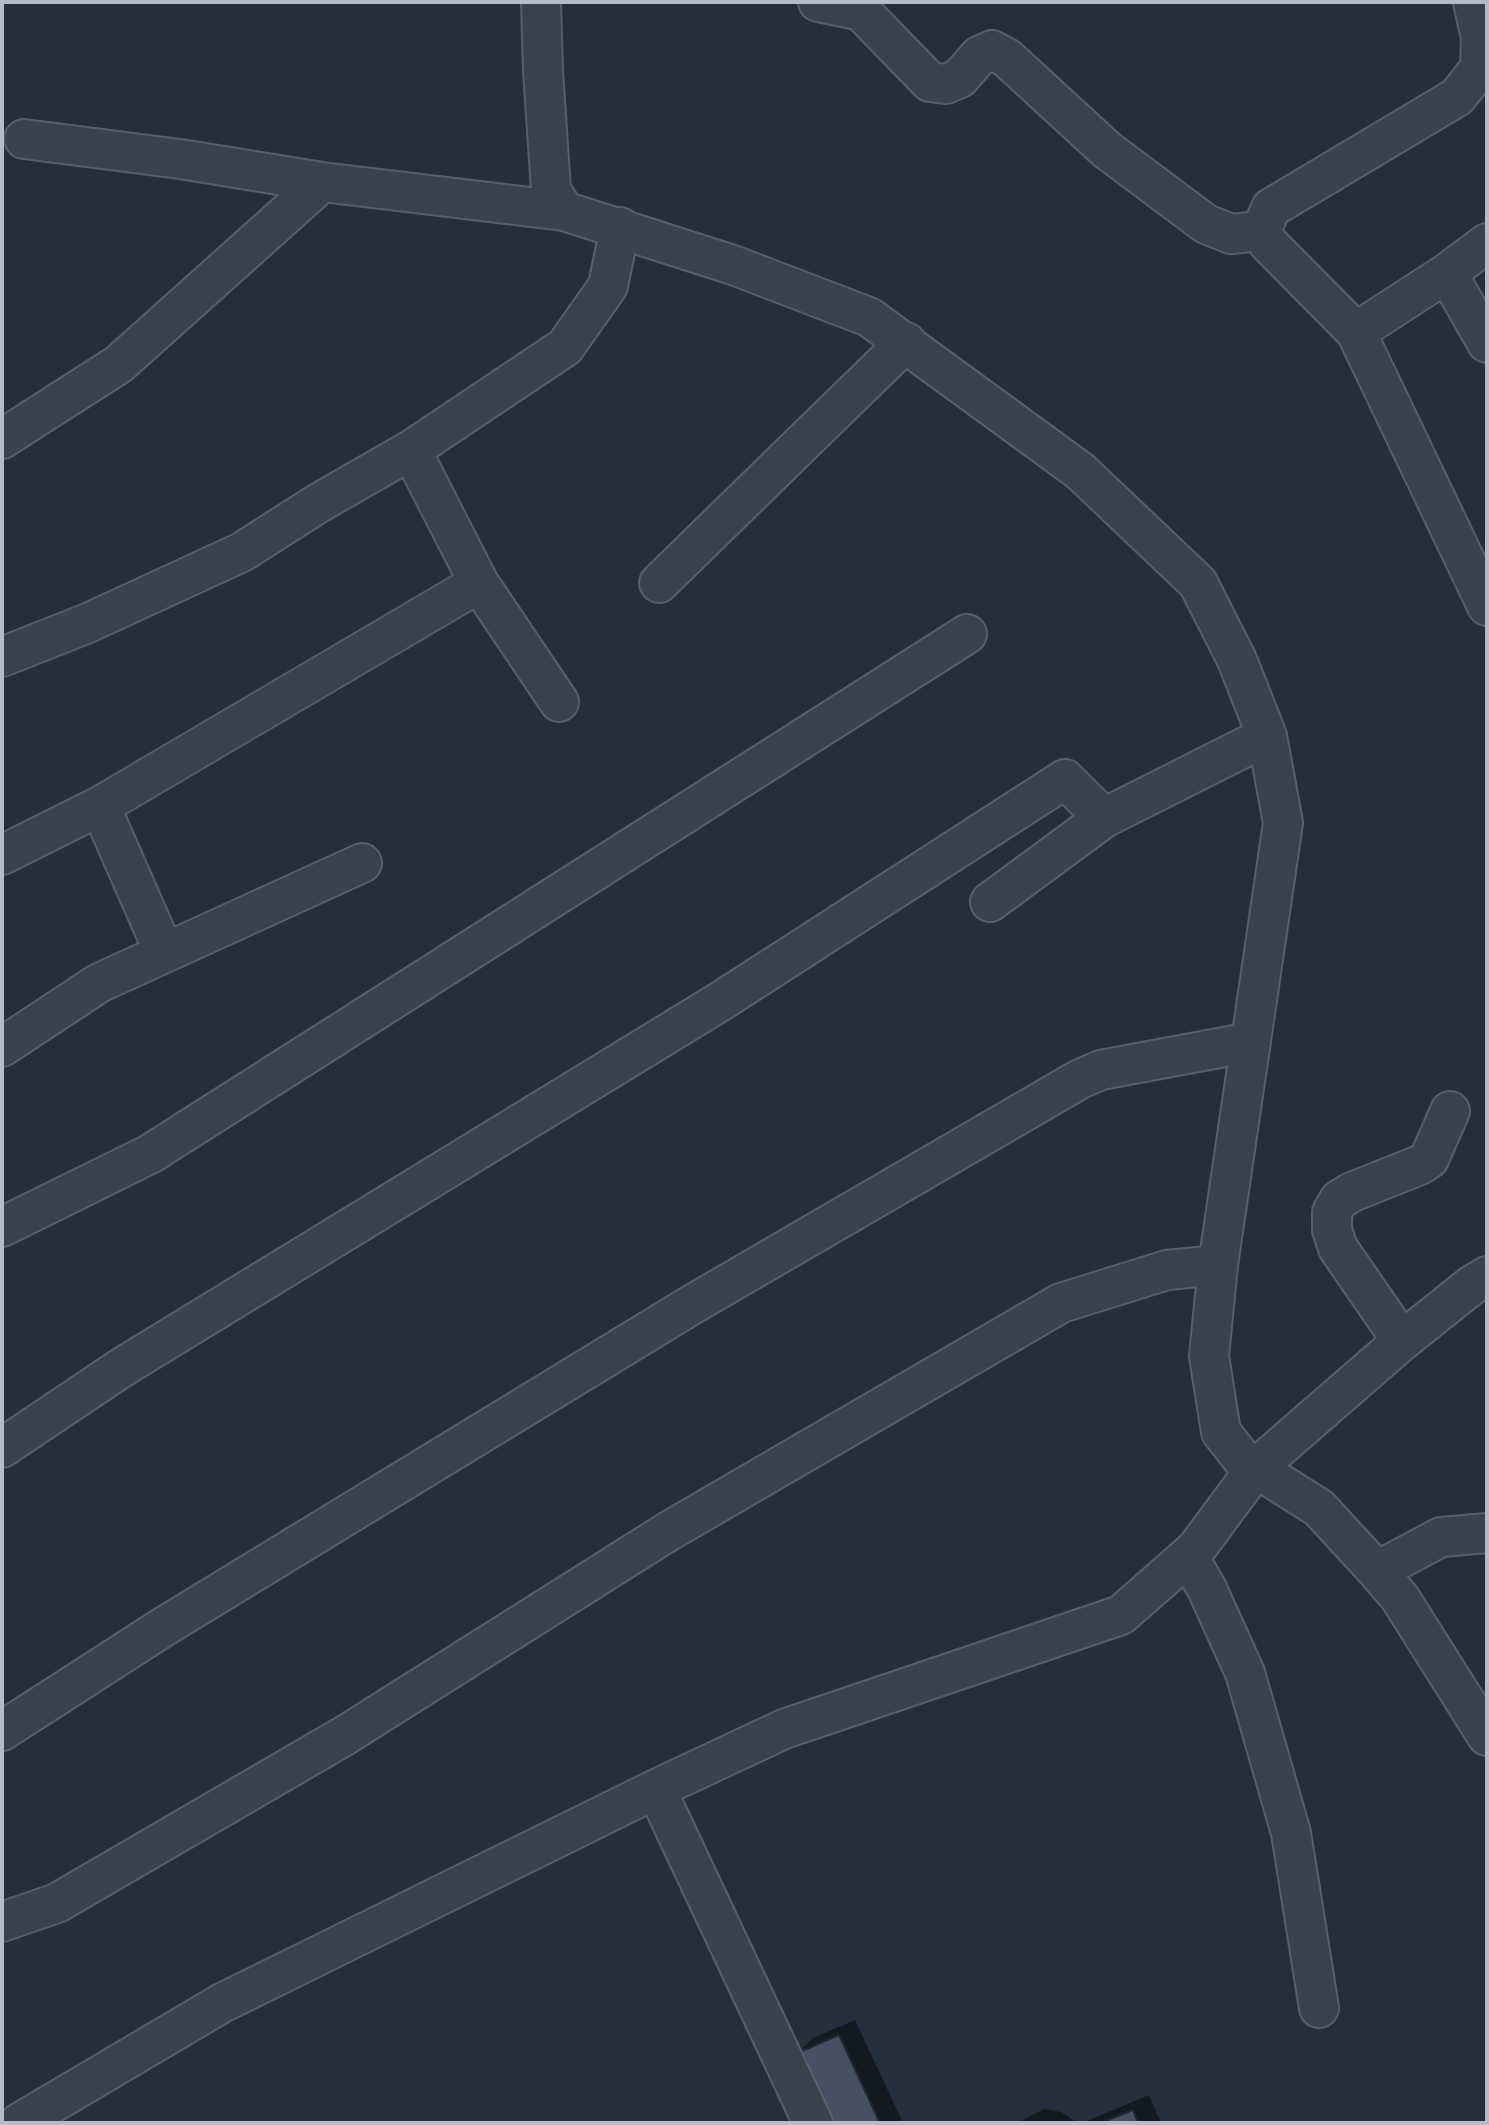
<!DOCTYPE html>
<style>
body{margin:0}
#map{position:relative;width:1489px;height:2125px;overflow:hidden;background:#242f3e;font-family:Jost,sans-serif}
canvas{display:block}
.frame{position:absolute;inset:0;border:4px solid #b4bcc9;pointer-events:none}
</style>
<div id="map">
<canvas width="1489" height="2125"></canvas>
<div class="frame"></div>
</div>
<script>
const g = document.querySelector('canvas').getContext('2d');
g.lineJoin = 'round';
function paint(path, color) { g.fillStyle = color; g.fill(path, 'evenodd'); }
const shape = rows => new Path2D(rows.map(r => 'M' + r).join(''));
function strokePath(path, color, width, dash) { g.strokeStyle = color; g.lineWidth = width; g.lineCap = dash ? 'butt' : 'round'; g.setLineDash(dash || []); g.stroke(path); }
paint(shape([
 [855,2020,903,2123,828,2123,797,2054,813,2038],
 [1149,2095,1161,2123,1082,2123],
 [1044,2109,1061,2112,1078,2123,1017,2123]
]), '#0007');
const building = shape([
 [839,2035,880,2123,826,2123,795,2054,839,2035],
 [1133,2110,1138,2123,1101,2123,1133,2110]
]);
paint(building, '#455162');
strokePath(building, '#1f2835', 2);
const street = shape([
 [541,2,543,71,551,190,564,211,733,265,869,317,1080,471,1198,583,1237,660,1267,736,1283,823,1218,1265,1209,1356,1221,1432,1243,1460,1319,1508,1377,1571,1400,1598,1487,1736],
 [818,2,861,11,930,82,946,84,960,78,979,56,992,50,1007,58,1107,150,1206,224,1231,234,1261,231],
 [1473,2,1481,38,1480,68,1457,97,1271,208,1261,231,1268,243,1356,332,1487,606],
 [24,139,180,159,322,182],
 [1447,273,1487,343],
 [1356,332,1447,273,1487,243],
 [2,439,119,364,322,182,564,211],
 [411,450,479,583,559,702],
 [659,583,906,342],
 [2,657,88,623,242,552,317,504,411,450,565,347,608,286,620,227],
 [100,806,164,952],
 [2,855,100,806,479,583],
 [990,902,1104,818],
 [2,1047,99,983,362,863],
 [2,1227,150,1154,967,634],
 [1402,1341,1338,1248,1332,1230,1332,1212,1339,1200,1352,1192,1420,1165,1429,1159,1450,1111],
 [2,1448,121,1368,721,1001,1065,779,1104,818,1267,736],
 [1188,1556,1207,1589,1245,1673,1291,1833,1319,2008],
 [1377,1571,1441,1537,1487,1533],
 [2,1731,165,1626,693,1304,1080,1079,1101,1070,1251,1042],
 [656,1789,813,2123],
 [2,1922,57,1903,344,1736,669,1531,1061,1303,1167,1270,1218,1265],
 [19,2123,222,2003,656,1789,784,1729,1121,1615,1196,1549,1256,1468,1402,1341,1472,1285,1487,1276]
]);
strokePath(street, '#565f6c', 42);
strokePath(street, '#38414e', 38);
</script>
